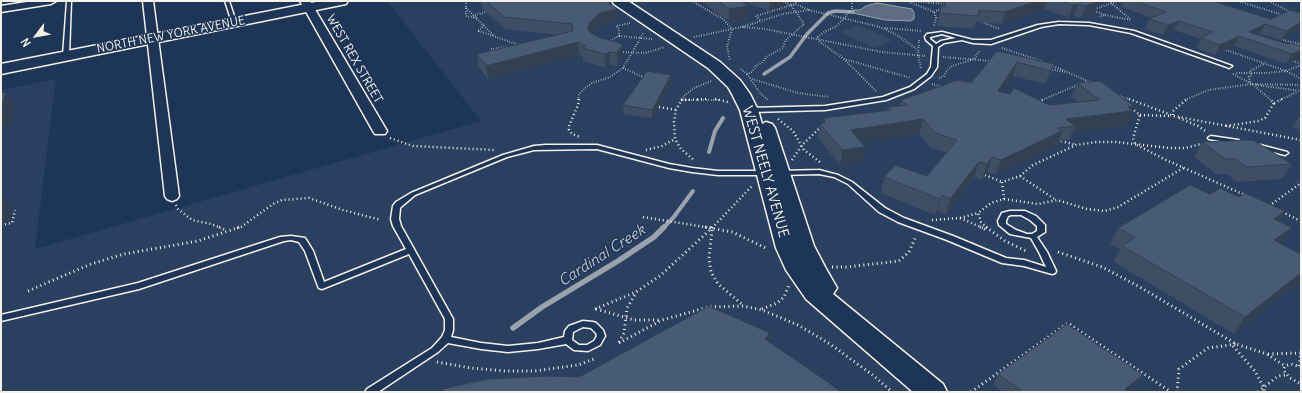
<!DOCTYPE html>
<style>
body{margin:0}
#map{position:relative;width:1302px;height:393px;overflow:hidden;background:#1d3557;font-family:Delius,sans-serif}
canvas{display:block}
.frame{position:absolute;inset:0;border:2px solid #f4f1e8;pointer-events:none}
.north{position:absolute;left:16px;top:16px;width:40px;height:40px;-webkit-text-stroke:3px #1d3557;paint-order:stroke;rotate:238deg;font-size:11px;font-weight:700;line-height:16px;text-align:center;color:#f4f1e8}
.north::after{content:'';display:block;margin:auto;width:14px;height:18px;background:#f4f1e8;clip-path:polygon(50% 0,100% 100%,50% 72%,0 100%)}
</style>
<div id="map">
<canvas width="1302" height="393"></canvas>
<div class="frame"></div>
<div class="north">N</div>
</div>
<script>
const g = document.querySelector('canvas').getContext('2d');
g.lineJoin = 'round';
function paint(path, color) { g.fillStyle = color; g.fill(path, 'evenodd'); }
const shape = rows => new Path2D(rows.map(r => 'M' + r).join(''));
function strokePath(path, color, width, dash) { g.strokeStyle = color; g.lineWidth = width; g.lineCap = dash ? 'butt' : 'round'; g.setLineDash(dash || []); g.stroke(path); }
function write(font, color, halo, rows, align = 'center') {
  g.font = font + ' Delius,sans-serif'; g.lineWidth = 3; g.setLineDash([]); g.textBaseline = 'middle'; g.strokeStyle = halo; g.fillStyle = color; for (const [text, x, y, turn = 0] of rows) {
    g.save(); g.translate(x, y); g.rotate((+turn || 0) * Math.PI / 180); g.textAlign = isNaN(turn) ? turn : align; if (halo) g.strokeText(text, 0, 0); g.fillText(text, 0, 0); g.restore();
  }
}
paint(shape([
 [387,1,1301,1,1301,392,1,392,1,90,56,79,35,249,481,121]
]), '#2a4060');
paint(shape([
 [858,25,893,40,874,48,840,32]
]), '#354a67');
const water = shape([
 [877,3,912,9,914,13,914,19,910,21,885,20,853,13,853,10,860,10,866,6,877,3]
]);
paint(water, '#5e6d82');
strokePath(water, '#9aa2ab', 1);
strokePath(shape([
 [764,74,790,57,807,34,828,13,835,11,853,12]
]), '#9aa2ab', 3.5);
strokePath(shape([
 [709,152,715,131,723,118],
 [663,228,673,218,693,191]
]), '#9aa2ab', 4);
strokePath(shape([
 [513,328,542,307,618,261,654,237,664,227]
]), '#9aa2ab', 5.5);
const lane = shape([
 [67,1,71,1,69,56,66,58,63,56,67,1],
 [225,1,229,1,236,22,236,23,232,22,225,1],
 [1059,22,1089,23,1134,31,1232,66,1229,68,1227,67,1131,33,1089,25,1059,24,1041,27,991,44,973,43,962,40,944,43,938,47,937,67,931,76,914,89,886,100,825,110,750,112,747,110,750,108,825,106,883,97,910,87,927,74,931,67,933,46,926,40,925,37,927,34,942,32,973,40,991,40,1038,25,1059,22],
 [942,34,956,38,941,41,936,44,930,39,930,37,942,34],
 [1211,136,1238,140,1241,142,1238,144,1209,139,1208,138,1209,137,1211,136],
 [546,145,597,145,669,164,692,168,718,171,766,171,769,173,766,175,718,175,692,172,669,168,597,149,534,150,507,157,415,195,402,206,400,208,399,219,401,226,453,319,453,330,451,337,481,343,508,346,538,343,564,337,565,331,569,326,583,321,593,322,596,323,603,330,605,336,600,345,588,351,574,350,566,344,538,349,508,352,481,349,448,343,438,352,378,392,365,392,367,389,432,348,442,337,445,330,445,319,409,254,322,289,319,288,318,286,305,251,299,242,291,240,284,241,139,289,1,321,1,315,138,283,280,237,291,236,305,238,313,251,324,282,406,249,393,226,391,219,393,206,396,202,411,193,503,155,534,146,546,145],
 [583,327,591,328,596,333,597,336,594,341,587,345,579,345,572,340,573,332,583,327],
 [1260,145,1287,152,1288,153,1285,155,1258,148,1257,147,1258,146,1260,145],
 [819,170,838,175,852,182,885,208,904,218,953,236,1006,258,1024,260,1046,267,1039,252,1031,238,1010,234,999,225,998,221,1002,213,1010,211,1025,211,1036,216,1045,225,1045,232,1037,237,1047,252,1056,271,1055,273,1052,274,1024,266,1002,263,947,240,898,222,879,212,848,184,834,177,819,174,781,175,778,173,781,171,819,170],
 [1011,215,1021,215,1030,220,1037,226,1037,231,1032,234,1027,234,1016,230,1006,224,1006,221,1008,216,1011,215]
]);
const street = shape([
 [33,1,56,1,51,4,1,12,1,6,33,1],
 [143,1,153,1,179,196,177,199,172,201,167,199,165,196,143,1],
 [300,1,310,1,387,131,385,134,375,134,373,131,300,1]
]);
const secondary = shape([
 [321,1,348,1,346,4,341,5,1,74,1,64,321,1],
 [612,1,628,1,720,62,740,80,750,94,758,110,762,124,766,122,772,124,775,128,814,246,825,267,837,288,833,294,943,384,947,392,913,392,806,299,786,270,776,248,740,110,732,94,728,87,708,68,614,4,612,1]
]);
strokePath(lane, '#f4f1e8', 3);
strokePath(street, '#f4f1e8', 3);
strokePath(secondary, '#f4f1e8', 3);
strokePath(shape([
 [466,1,466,16,477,18],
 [692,1,723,19,732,29,727,46,730,61],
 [852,1,852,9,837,26,824,32,818,37,819,41,844,59,876,91],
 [907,1,934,12,936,18,934,26],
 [911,1,946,4],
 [1238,1,1283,15],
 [1269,1,1290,12],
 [466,8,494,36],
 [809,10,880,27,897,35,918,50],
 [1092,10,1105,15,1099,17],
 [1092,10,1118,1],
 [934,12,943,8],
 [475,15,486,12],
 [1105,15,1131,20,1109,1],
 [760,20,756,16,795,4],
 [984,23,1000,29],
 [484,25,479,31,519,45],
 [742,27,765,29,882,52,926,56],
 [885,28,922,31],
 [619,36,652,39],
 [694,37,742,27,783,14,809,10,795,4,797,1],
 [919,40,918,55,921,68],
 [1283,40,1300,44],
 [608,42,619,36,619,29,616,26,630,23],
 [1294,46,1301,44],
 [1002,48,1044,62],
 [491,49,508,47],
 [1226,50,1286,71,1268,73,1236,73],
 [621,52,645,53,665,47],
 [943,57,992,61],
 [844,59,911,78],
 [1293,61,1301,64],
 [1051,65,1092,83],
 [1301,65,1286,71,1301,79],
 [623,68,645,78],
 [741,69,747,74,752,72,756,66,764,61,766,57,783,48,785,41,804,24,791,5,782,1],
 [1050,69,1065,72],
 [747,74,760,93,768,100],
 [1233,74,1252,84,1271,100],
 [939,78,944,76,948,69,952,66,974,59,980,50],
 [752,79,798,93,829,97],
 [1250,82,1249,77,1252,75,1250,71,1264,64],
 [932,84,943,87],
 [1256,85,1301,91],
 [1120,96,1131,100],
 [578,100,579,94,585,88,592,83,610,77,623,68,644,32],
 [681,100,720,100],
 [682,100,684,96,694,88,711,81],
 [1042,100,1087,81],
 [1185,100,1208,90,1252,84,1301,85],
 [1280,100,1297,92]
]), '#f4f1e8', 2, [0.5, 2]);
strokePath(shape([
 [579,99,578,105,569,126,569,130,572,134,580,137],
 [682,99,676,110,674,122,675,139,681,149,695,161],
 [715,99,728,102],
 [1129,99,1174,116,1301,140],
 [681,100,708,99],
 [1038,102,1045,99],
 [1274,103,1282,99],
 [659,107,676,110],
 [1131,108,1140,115,1133,138,1135,144,1166,160,1245,195],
 [1140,115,1171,116],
 [1173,115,1173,111,1187,99],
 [1179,118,1198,126,1207,132],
 [778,119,793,131,804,150,820,162],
 [1226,126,1258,121,1265,118,1274,103,1270,99],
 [390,138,413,146,495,150],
 [1061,141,1076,145],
 [646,150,662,146,675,139],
 [792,160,802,145,822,126],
 [985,175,1002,182],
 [1020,176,1056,200],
 [1004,199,1002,182,1020,176,1033,165,1076,145,1097,142,1116,142,1169,148,1186,148,1204,143],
 [176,205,178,209,192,220,211,224,221,228],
 [1269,206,1301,183],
 [1282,212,1301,221],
 [643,217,711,228],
 [960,218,983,228],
 [932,220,960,218,978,213],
 [1,225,12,223,15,210],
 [237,228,241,227,273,204,282,200,309,198,343,210,381,220],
 [712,228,753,185],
 [987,228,981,222,978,213,991,203,1004,199,1038,204,1057,200,1087,209,1105,211,1118,207,1185,167]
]), '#f4f1e8', 2.5, [1, 3]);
strokePath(shape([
 [219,227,227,231],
 [705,227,732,232,768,249],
 [980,227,988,231],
 [986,227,1005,241,1026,251],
 [712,230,709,258,711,272,718,284,743,305],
 [1058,252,1102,267,1138,286,1236,344,1267,354,1285,366],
 [832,267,846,267,899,261,909,252,916,236],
 [28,291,91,264,124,254,198,241,240,227],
 [595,309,636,292,661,275,713,227],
 [596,309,634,320,659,320],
 [762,309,777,303,784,297,789,285],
 [619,342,624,333,627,308,636,293],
 [619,343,662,320,709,307,743,306,762,310,798,325,830,344,874,376,892,392],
 [1233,346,1255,371,1264,388,1264,392],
 [1268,354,1300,353],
 [437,362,471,368,505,371,535,371,578,365,594,359],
 [1299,366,1301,353],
 [1301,367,1291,364,1285,366,1284,368,1284,371,1290,378,1301,384],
 [971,392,1068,323,1171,392],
 [1177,392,1179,369,1208,348,1236,344],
 [1258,392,1278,376,1287,375]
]), '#f4f1e8', 3, [1, 3.5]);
paint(lane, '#1d3557');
paint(street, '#1d3557');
paint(secondary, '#1d3557');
paint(shape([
 [481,1,606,1,617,9,617,21,601,25,592,34,598,37,623,44,623,57,617,66,610,65,605,68,583,61,583,56,579,55,488,79,479,67,477,54,558,35,505,29,482,8],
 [701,1,741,1,747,18,729,21],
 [742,1,783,1,783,6,769,11],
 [944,1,975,1,990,2,993,1,1096,1,1098,2,1094,14,1081,18,1074,16,1069,18,1045,9,1002,24,976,22,974,29,937,26,941,6,942,7],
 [1123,1,1215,1,1214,2,1271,19,1301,13,1301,28,1281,40,1260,34,1258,35,1287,44,1301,46,1301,56,1300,58,1286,64,1234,46,1215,55,1196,48,1201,39,1174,30,1163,35,1145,29,1149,19,1152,18,1121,7],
 [997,51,1054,64,1049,77,1045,84,1013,76,1002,92,1049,105,1078,102,1071,97,1077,83,1133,111,1126,126,1072,132,1069,140,1058,142,1056,146,996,175,987,172,982,180,974,177,946,215,937,211,935,215,881,193,884,177,927,176,947,153,931,148,919,134,861,142,865,147,862,162,840,165,818,138,820,124,823,124,824,118,887,111,888,107,900,106,901,100,971,83],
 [671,75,671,83,652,118,624,114,623,105],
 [1301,116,1301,130,1292,127,1296,121],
 [1202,142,1292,164,1282,179,1237,182,1227,174,1216,174,1194,157],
 [1210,194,1279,221,1281,244,1301,254,1301,280,1234,334,1114,262,1120,249,1110,244,1118,228],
 [998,374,1136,385,1128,391,1129,392,1004,392,993,385]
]), '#3e4e64');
paint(shape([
 [770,1,783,1,783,6,769,11],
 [1037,1,1047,1,1045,9,1002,24,1005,12],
 [1098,2,1094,14,1081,18,1086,6],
 [1078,4,1074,16,1069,18,1073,5],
 [748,6,747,18,729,21,729,9],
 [617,9,617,21,601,25,590,36,588,29,589,23,600,13],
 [1179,21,1174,30,1163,35,1168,25],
 [1301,22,1301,28,1281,40,1287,31],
 [1265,24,1260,34,1249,39,1249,32],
 [1239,36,1234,46,1215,55,1220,45],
 [578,42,579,55,488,79,486,66],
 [623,44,623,57,617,66,617,53],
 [1301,50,1301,56,1300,58,1286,64,1292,54],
 [609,52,610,65,605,68,605,54],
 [1017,62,1013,76,993,105,998,91],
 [1054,64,1049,77,1045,84,1050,71],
 [671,75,671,83,652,118,652,110],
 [6,92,15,106,9,125,1,127,1,109],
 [1134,106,1132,111,1133,111,1126,126,1072,132,1075,126,1066,119],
 [923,119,919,134,848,145,851,130],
 [1062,131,1056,146,996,175,1001,160],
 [865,147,862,162,840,165,843,150],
 [992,157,987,172,982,180,987,164],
 [979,162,974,177,946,215,950,199],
 [1,194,11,209,10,220,1,223],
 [942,195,937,211,935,215,940,199],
 [1285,211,1275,227,1274,219],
 [1292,228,1281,244,1274,240],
 [1301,273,1301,280,1234,334,1245,317],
 [770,333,768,346,765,339],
 [1143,375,1136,385,1127,392,1125,389]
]), '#324051');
const building = shape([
 [486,1,606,1,617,9,600,13,589,23,588,29,591,33,598,37,623,44,617,53,609,52,605,54,582,48,586,46,578,42,486,66,477,54,573,31,572,24,504,17,486,1],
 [718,1,741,1,748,6,729,9,718,1],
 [944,1,975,1,990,2,993,1,1037,1,1005,12,979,10,978,16,940,13,941,6,945,7,944,1],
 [1060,1,1096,1,1098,2,1086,6,1078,4,1073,5,1060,1],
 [1135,1,1212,1,1271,19,1290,10,1301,13,1301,22,1287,31,1265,24,1249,32,1287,44,1290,43,1301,46,1301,50,1292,54,1239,36,1220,45,1201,38,1213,32,1179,21,1168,25,1149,19,1166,12,1135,1],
 [997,51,1054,64,1050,71,1017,62,998,91,1010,94,1014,88,1049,105,1100,100,1077,83,1100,81,1134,106,1128,107,1133,111,1066,119,1075,126,1058,128,1062,131,1001,160,992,157,987,164,979,162,950,199,942,195,940,199,884,177,895,165,927,176,957,140,935,133,923,119,851,130,865,147,843,150,820,124,825,123,824,118,891,110,888,107,907,105,901,100,958,80,971,83,997,51],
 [647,71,671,75,652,110,623,105,647,71],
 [6,92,1,109,1,93,6,92],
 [1301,116,1301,122,1296,121,1301,116],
 [1253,140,1292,164,1246,167,1236,159,1225,159,1202,142,1253,140],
 [1190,185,1210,194,1220,188,1239,197,1245,193,1285,211,1274,219,1292,228,1274,240,1301,254,1301,273,1245,317,1122,246,1135,237,1118,228,1190,185],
 [709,306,770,333,765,339,832,385,841,392,443,392,442,389,488,379,549,376,579,377,709,306],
 [1067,324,1143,375,1125,389,1129,392,1023,392,998,374,1067,324]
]);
paint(building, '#485b74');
strokePath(building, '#324051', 1);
write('12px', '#f4f1e8', '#1d3557', [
 ["NORTH NEW YORK AVENUE",171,35,-11],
 ["WEST REX STREET",354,59,60]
]);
write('14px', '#f4f1e8', '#1d3557', [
 ["WEST NEELY AVENUE",765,172,74]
]);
write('italic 15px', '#c0c3c4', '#1d3557', [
 ["Cardinal Creek",602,256,-33]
]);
</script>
